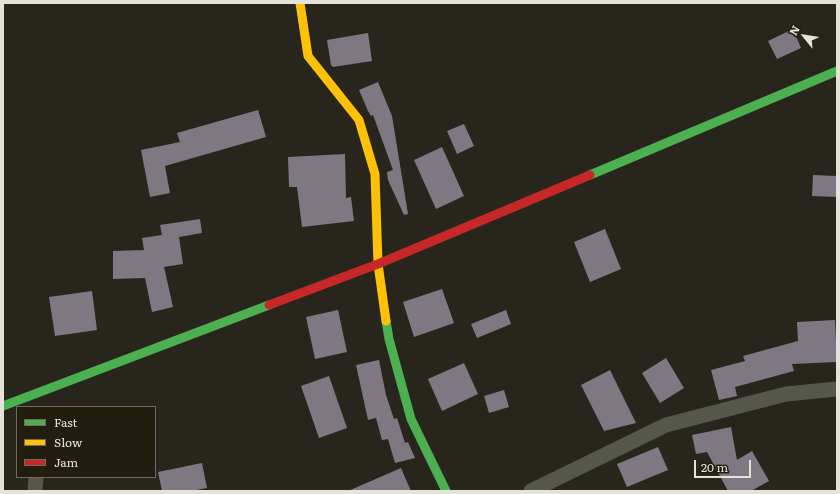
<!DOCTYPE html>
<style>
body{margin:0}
#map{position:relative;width:840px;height:494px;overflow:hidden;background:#28251d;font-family:Literata,serif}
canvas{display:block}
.frame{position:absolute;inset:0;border:4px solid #e5e3d9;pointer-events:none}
.legend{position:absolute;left:16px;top:406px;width:140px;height:72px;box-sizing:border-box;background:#221d0f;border:1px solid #706c60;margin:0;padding:5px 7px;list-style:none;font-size:12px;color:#e5e3d9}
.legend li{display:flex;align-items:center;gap:8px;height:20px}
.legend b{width:20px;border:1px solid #706c60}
.north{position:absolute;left:784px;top:16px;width:40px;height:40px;-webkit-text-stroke:3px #221d0f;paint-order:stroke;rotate:300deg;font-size:11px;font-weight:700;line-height:16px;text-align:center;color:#e5e3d9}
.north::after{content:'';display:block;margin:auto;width:14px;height:18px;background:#e5e3d9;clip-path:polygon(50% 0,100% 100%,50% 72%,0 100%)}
.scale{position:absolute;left:694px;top:460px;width:57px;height:18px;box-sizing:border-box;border:2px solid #e5e3d9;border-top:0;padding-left:5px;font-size:12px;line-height:14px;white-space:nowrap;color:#e5e3d9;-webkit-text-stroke:3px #221d0f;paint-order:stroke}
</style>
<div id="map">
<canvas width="840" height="494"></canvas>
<div class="frame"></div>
<ul class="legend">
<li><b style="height:5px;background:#4caf50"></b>Fast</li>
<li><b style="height:5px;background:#ffc107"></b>Slow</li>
<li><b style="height:5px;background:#c62828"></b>Jam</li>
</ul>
<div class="north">N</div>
<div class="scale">20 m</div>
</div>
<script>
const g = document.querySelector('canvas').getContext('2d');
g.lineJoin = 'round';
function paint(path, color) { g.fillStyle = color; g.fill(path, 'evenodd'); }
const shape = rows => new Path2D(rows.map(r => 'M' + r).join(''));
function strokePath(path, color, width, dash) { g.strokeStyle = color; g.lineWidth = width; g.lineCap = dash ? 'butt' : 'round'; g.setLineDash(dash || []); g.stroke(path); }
paint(shape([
 [793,29,801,48,777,59,768,41],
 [368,33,372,61,333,67,331,65,327,40],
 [378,82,392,116,408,214,404,215,388,180,387,172,393,170,373,115,371,116,368,111,359,90],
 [258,110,266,137,165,166,170,193,150,197,141,150,180,142,177,133],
 [464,124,474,146,457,154,447,131],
 [442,147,464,196,436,209,414,160],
 [345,154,346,198,351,197,354,221,302,227,297,187,289,187,288,157],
 [813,175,837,176,837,197,812,196],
 [200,219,202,233,179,237,183,264,164,267,173,307,152,312,145,278,113,279,113,251,144,250,142,238,162,235,160,225],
 [605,229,621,269,590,282,574,242],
 [442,289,454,323,414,337,403,302],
 [92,291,97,330,55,336,49,297],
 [338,310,347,352,315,359,306,317],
 [506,310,511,324,477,338,471,324],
 [835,320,837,362,792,364,794,371,735,387,737,396,719,400,711,370,745,361,743,356,798,341,797,322],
 [666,358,684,388,660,403,642,373],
 [379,360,386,395,394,419,397,418,405,443,408,442,415,458,395,463,388,439,382,440,376,418,368,420,356,365],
 [464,363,478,394,442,411,428,379],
 [610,370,636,423,604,431,581,385],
 [329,376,347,428,319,438,301,386],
 [504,390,509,407,489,413,484,396],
 [731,427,737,460,752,451,769,481,751,491,728,491,707,452,696,454,692,435],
 [658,447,668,470,627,487,617,464],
 [202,463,207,488,191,491,162,491,158,472],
 [401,468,411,491,348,491]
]), '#7f7883');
strokePath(shape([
 [35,491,36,477],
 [531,491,666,425,786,394,837,389]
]), '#56574b', 15);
strokePath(shape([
 [590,175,837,71],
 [386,321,389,339,411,419,446,491],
 [3,406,269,305]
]), '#4caf50', 9);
strokePath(shape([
 [300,3,308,56,359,120,375,174,378,264,386,321]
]), '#ffc107', 9);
strokePath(shape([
 [269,305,378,264,590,175]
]), '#c62828', 9);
</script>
